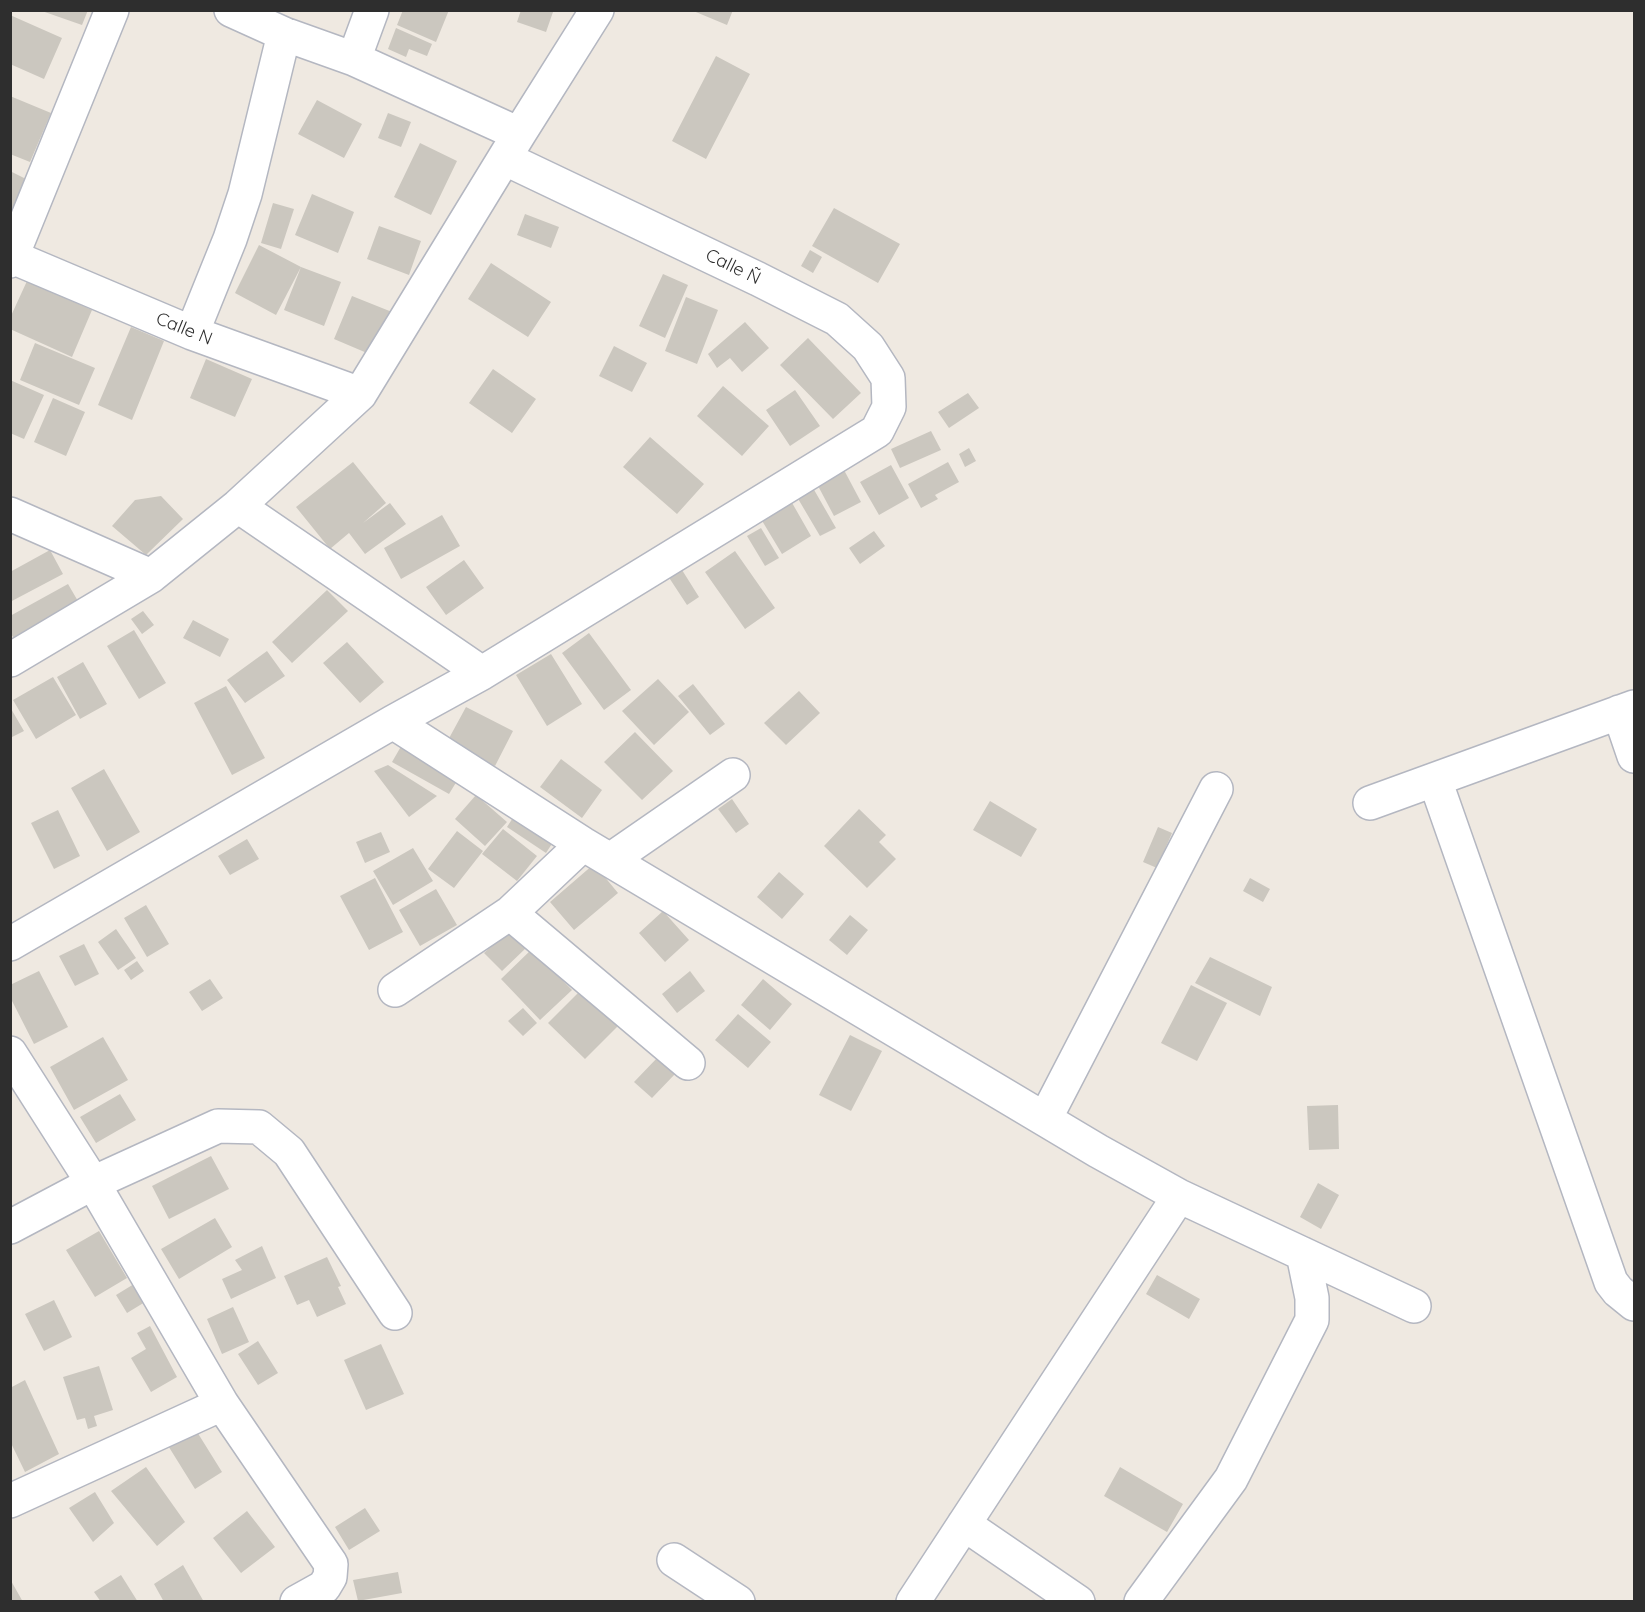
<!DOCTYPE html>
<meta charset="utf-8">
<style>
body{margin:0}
#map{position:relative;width:1645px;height:1612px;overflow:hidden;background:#efe9e1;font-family:Quicksand,sans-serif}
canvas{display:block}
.frame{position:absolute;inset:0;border:12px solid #2e2e2e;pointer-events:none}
</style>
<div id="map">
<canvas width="1645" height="1612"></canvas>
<div class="frame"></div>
</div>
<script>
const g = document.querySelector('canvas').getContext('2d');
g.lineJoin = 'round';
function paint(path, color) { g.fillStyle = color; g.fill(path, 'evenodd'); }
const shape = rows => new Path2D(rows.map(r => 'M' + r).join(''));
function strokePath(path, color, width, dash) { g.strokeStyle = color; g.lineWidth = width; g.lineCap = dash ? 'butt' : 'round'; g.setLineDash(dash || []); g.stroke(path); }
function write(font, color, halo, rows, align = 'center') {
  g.font = font + ' Quicksand,sans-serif'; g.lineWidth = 5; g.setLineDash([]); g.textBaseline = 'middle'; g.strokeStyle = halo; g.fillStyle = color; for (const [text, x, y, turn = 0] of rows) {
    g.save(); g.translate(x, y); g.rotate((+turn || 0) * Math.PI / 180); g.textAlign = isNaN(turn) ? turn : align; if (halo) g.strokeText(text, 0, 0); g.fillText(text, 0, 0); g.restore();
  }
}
paint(shape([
 [39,10,88,10,82,25],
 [403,10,449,10,436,42,397,25],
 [521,10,549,10,553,12,546,32,517,22],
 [691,10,733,10,727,25],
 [10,15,62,38,44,79,10,64],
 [396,28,432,44,427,56,409,49,406,57,388,49],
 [716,56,750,74,706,159,672,141],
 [10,96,51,113,30,162,10,154],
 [317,100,362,124,344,158,298,134],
 [388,113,411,122,401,147,378,138],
 [420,143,457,161,431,215,394,197],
 [10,171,28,180,10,213],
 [312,194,354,212,338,253,295,235],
 [273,203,294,209,281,249,261,243],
 [834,208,900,244,878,283,812,246],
 [525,214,559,227,551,248,517,235],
 [379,226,421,241,409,275,367,259],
 [259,245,301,267,276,315,235,293],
 [810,250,822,257,813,273,801,266],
 [491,263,551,302,528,337,468,299],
 [301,267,341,282,324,326,284,310],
 [663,274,688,285,665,338,639,326],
 [27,281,92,310,72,357,10,329,10,318],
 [352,296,392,312,374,356,334,339],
 [686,297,718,310,697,364,665,351],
 [745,322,769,348,742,372,730,358,717,368,708,354],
 [131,327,164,341,132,420,98,405],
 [808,338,861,393,833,419,780,365],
 [35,343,95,368,79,405,20,380],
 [614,346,647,363,632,392,599,376],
 [206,359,252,379,235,417,190,398],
 [493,369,536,399,512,433,469,403],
 [10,380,44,395,24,439,10,433],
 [723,386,769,426,742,456,697,416],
 [795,390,820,426,790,446,766,410],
 [968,393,979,408,949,428,938,412],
 [53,398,85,412,66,456,34,442],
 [931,431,941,450,900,468,891,449],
 [650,437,704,484,677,514,623,467],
 [969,448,976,461,965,467,959,454],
 [353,462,386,503,363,523,390,503,406,524,365,554,349,533,330,549,296,507],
 [948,462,959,482,935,495,938,499,921,508,908,484],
 [891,465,909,498,879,515,860,482],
 [844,470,861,502,834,516,817,484],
 [813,488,836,528,820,536,797,497],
 [161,496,183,519,146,555,112,526,135,500],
 [791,501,811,536,782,554,761,519],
 [442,515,460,546,401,579,384,548],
 [761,528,779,558,765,566,747,536],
 [874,531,885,546,860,564,849,548],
 [50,550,63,574,10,602,10,572],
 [735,551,775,608,745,629,705,572],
 [464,560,484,588,446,615,426,587],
 [677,562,699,597,687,605,664,570],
 [68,584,82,608,17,644,10,632,10,616],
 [327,590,348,611,292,663,272,642],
 [143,611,154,625,142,634,131,619],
 [193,620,229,639,220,657,183,638],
 [134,630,166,683,139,699,107,646],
 [589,633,631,690,604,710,562,653],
 [347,642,384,682,360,703,323,663],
 [267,651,285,676,245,703,227,680],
 [551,654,582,704,547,726,516,675],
 [83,662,107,704,80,719,57,677],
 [53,677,76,715,36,739,13,700],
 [658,679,689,712,654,745,622,711],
 [693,684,725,724,710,735,678,696],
 [226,686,265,758,232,775,194,703],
 [799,691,820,713,786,745,764,723],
 [10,707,24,731,10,738],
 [466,707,513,731,495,766,447,742],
 [635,732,673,771,642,800,604,762],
 [403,743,460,776,449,794,392,762],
 [561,759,602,790,582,818,540,787],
 [388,765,437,796,409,817,374,771],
 [104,769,140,832,107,851,71,788],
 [476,795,507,822,485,846,455,819],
 [732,799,749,824,736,833,718,809],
 [990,801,1037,829,1021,857,973,830],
 [859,809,886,835,879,842,896,859,867,888,824,846],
 [58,810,80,856,54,869,31,823],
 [518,810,557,836,546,853,507,827],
 [1158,827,1172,833,1157,868,1143,862],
 [503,829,537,856,517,881,482,854],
 [457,831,483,851,454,888,428,869],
 [381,832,390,852,365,863,356,842],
 [247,839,259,859,230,875,218,856],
 [413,848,433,881,393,905,373,871],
 [594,864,618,893,574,930,550,902],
 [779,872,804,894,782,919,757,897],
 [375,878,403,932,369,950,340,896],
 [1250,878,1270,889,1263,902,1243,891],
 [436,889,457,925,420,946,399,910],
 [146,905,169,944,147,957,124,918],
 [663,911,689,940,665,962,639,933],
 [850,915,868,930,847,955,829,940],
 [116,929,136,958,118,970,98,942],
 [509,930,526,948,502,971,484,953],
 [84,944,99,974,75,986,59,956],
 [532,949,572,990,540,1020,501,979],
 [1210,957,1272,987,1260,1016,1195,983],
 [137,961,144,971,131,980,124,970],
 [39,971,68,1027,34,1044,10,997,10,985],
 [690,971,705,991,677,1013,662,994],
 [210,979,223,998,202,1011,189,992],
 [763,979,792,1004,770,1030,741,1005],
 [1191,985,1227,1003,1197,1061,1161,1043],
 [581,990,618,1026,585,1059,548,1023],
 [523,1008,537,1023,523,1036,508,1021],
 [738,1014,771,1042,748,1068,715,1040],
 [850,1035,882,1051,851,1111,819,1095],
 [103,1037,128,1080,74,1110,50,1067],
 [658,1057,675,1074,652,1098,634,1082],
 [120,1094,136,1120,96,1143,80,1117],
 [1338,1105,1339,1149,1309,1150,1307,1106],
 [211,1156,229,1189,169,1219,152,1186],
 [1318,1183,1339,1195,1321,1229,1300,1217],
 [215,1218,232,1247,179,1279,161,1249],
 [99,1231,127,1278,95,1297,66,1250],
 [262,1246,276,1278,231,1299,222,1279,242,1270,235,1260],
 [327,1257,341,1286,338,1287,346,1304,317,1317,309,1300,297,1305,284,1276],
 [1157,1275,1200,1299,1189,1319,1146,1294],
 [134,1284,145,1302,127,1313,116,1295],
 [54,1300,72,1337,44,1351,25,1314],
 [233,1307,249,1342,222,1354,207,1319],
 [150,1326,177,1377,151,1392,131,1358,146,1349,137,1333],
 [258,1341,278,1373,258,1385,238,1354],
 [381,1344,404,1394,366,1410,344,1360],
 [99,1366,113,1410,94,1416,97,1426,88,1429,85,1418,77,1420,63,1377],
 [25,1380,59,1454,25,1472,10,1441,10,1388],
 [194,1427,222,1472,195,1489,167,1444],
 [146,1467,185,1522,157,1546,111,1491],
 [1120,1467,1183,1504,1167,1532,1104,1496],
 [95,1492,114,1523,93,1542,69,1508],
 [365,1508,380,1531,349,1550,335,1527],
 [247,1511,275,1547,241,1573,213,1538],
 [183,1565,204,1602,164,1602,154,1584],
 [398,1572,402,1593,358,1601,353,1580],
 [121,1575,138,1602,101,1602,94,1592],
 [10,1579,23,1602,10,1602]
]), '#cbc7bf');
const minor = shape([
 [231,10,284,34,354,59,519,134],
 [354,59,372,10],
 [10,256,192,333,360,394],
 [10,261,112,10],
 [192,333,230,239,245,194,284,34],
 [238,506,482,673],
 [10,514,151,576],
 [10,660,151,576,238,506,360,394,519,134,597,10],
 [1619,712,1634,756],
 [393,722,583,844,1098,1151,1179,1196,1414,1306],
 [1435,780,1611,1282,1618,1291,1634,1304],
 [1370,803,1634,707],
 [610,860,733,775],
 [510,913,688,1063],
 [10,944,393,722,482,673,877,431,889,407,888,378,868,347,837,319,758,279,506,159],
 [395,990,510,913,583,844],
 [10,1053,93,1183,222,1404,331,1564,330,1577,324,1587,297,1602],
 [1045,1119,1216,789],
 [10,1227,93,1183,218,1126,259,1127,289,1152,395,1313],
 [10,1501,222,1404],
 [964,1524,1078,1602],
 [674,1560,738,1602],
 [913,1602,1179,1196],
 [1141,1602,1231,1479,1312,1320,1312,1298,1303,1254]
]);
strokePath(minor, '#b4b7c1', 36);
strokePath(minor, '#fff', 33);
write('18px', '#2e2e2e', '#fff', [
 ["Calle Ñ",733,267,26],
 ["Calle N",184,329,22]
]);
</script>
